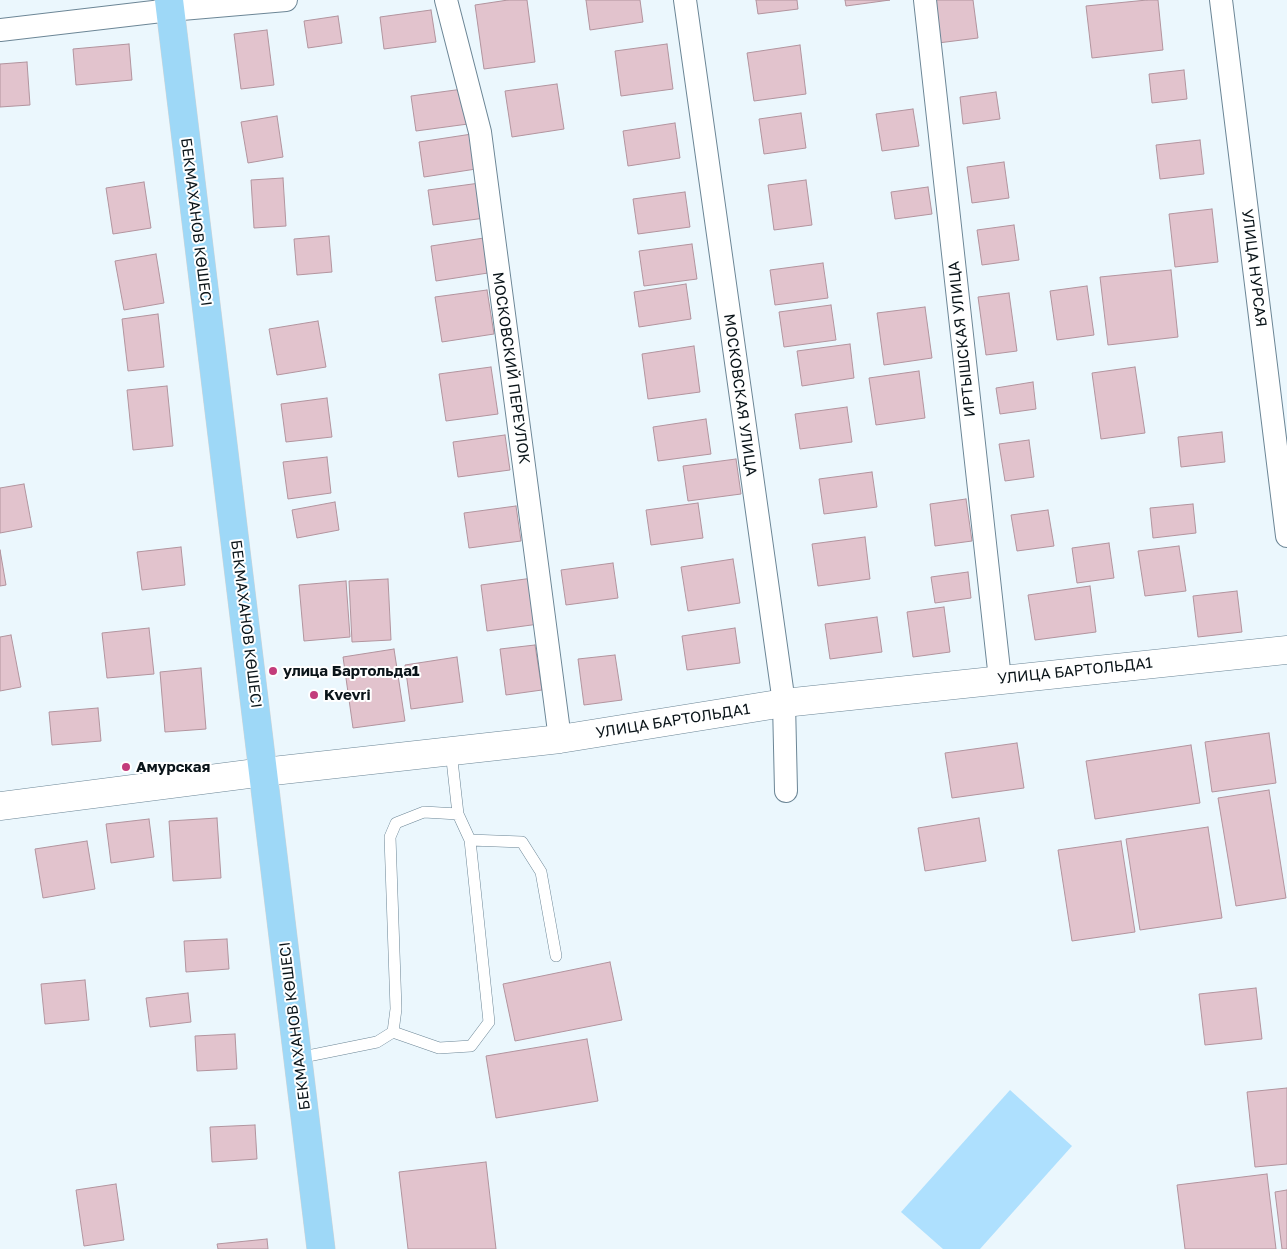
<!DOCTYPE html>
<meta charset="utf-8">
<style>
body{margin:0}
canvas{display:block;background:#ebf7fd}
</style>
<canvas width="1287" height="1249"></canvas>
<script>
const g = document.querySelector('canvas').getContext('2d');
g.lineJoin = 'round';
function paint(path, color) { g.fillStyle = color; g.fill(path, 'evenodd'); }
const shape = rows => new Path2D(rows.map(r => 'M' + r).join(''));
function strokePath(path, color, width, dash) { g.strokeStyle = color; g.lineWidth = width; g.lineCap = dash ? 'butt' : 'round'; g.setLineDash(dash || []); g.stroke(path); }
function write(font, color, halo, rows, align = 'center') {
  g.font = font + ' "Golos Text",sans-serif'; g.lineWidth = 4; g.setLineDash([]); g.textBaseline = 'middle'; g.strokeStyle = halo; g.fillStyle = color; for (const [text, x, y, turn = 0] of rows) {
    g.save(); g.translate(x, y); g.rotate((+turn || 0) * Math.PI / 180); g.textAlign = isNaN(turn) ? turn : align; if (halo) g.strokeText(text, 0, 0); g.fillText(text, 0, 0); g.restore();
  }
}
paint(shape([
 [1010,1090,1072,1146,980,1249,943,1249,901,1212]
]), '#aee0fe');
const building = shape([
 [508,0,527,0,535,62,484,69,475,5,508,0],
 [586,0,640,0,643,22,590,30,586,0],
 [756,0,797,0,798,9,758,14,756,0],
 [845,0,890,0,846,6,845,0],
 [932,0,973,0,978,38,938,43,932,0],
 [1147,0,1158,0,1163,50,1092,58,1086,6,1147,0],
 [431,10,436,42,384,49,380,17,431,10],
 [338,16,342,43,308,48,304,21,338,16],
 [267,30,274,85,241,89,234,34,267,30],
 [129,44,132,80,76,85,73,49,129,44],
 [667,44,673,89,621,96,615,51,667,44],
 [800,45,806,94,754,101,747,53,800,45],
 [27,62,30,105,0,107,0,64,27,62],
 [1184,70,1187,99,1152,103,1149,74,1184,70],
 [557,84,564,129,512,137,505,91,557,84],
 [463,89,468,124,416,131,411,96,463,89],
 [996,92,1000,119,963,124,960,97,996,92],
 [913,109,919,146,882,151,876,114,913,109],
 [801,113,806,148,764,154,759,119,801,113],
 [277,116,283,157,248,163,241,122,277,116],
 [675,123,680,158,628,166,623,131,675,123],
 [472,134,476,169,424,177,419,142,472,134],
 [1200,140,1204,174,1160,179,1156,145,1200,140],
 [1004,162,1009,198,972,203,967,167,1004,162],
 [283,178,286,226,254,228,251,180,283,178],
 [806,180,812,225,774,230,768,185,806,180],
 [144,182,151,228,113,234,106,188,144,182],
 [480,183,485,218,433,225,428,190,480,183],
 [928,187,932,214,895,219,891,192,928,187],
 [685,192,690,227,638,234,633,199,685,192],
 [1212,209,1218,262,1175,267,1169,214,1212,209],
 [1014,225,1019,260,982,265,977,230,1014,225],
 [329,236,332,272,297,275,294,239,329,236],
 [484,238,488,273,436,281,431,246,484,238],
 [692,244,697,279,644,286,639,251,692,244],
 [156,254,164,303,124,310,115,261,156,254],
 [823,263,828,298,775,305,770,270,823,263],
 [1171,270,1178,337,1108,345,1100,277,1171,270],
 [686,284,691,319,639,327,634,292,686,284],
 [1087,286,1094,335,1057,340,1050,291,1087,286],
 [487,290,494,334,442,342,435,297,487,290],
 [1009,293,1017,351,986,355,978,297,1009,293],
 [831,305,836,340,784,347,779,312,831,305],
 [925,307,932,358,884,365,877,313,925,307],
 [158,314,164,367,128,371,122,319,158,314],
 [318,321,326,367,277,375,269,329,318,321],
 [850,344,854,378,802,386,797,351,850,344],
 [694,346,700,392,648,399,642,354,694,346],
 [491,367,498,414,446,421,439,374,491,367],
 [1135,367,1145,433,1101,439,1092,373,1135,367],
 [919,371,925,418,876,425,869,378,919,371],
 [1033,382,1036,409,1000,414,996,388,1033,382],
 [167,386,173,446,133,450,127,390,167,386],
 [327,398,332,437,286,442,281,404,327,398],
 [847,407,852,442,800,449,795,414,847,407],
 [706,419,711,454,658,461,653,427,706,419],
 [1222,432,1225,462,1181,467,1178,437,1222,432],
 [505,435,510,470,458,477,453,442,505,435],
 [1029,440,1034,477,1005,481,999,444,1029,440],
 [327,457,331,493,288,499,283,462,327,457],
 [736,459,741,494,688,501,683,466,736,459],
 [872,472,877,507,824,514,819,479,872,472],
 [24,484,32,527,0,533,0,488,24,484],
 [966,499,972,541,935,546,930,504,966,499],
 [335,502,339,530,297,538,292,510,335,502],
 [698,503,703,538,651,545,646,510,698,503],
 [1193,504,1196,533,1153,538,1150,508,1193,504],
 [516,506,521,541,469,548,464,513,516,506],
 [1048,510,1054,546,1017,551,1011,515,1048,510],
 [865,537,870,579,818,586,812,544,865,537],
 [1109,543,1114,578,1077,583,1072,548,1109,543],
 [1179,546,1186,591,1145,596,1138,551,1179,546],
 [181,547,185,585,142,590,137,552,181,547],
 [0,550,6,585,0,586,0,550],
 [733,559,740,603,688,611,681,567,733,559],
 [613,563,618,598,566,605,561,570,613,563],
 [968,572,971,598,935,603,931,577,968,572],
 [533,578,539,624,487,631,481,585,533,578],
 [388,579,391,640,352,642,349,581,388,579],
 [346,581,350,637,304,641,299,585,346,581],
 [1090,586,1096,632,1035,640,1028,595,1090,586],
 [1237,591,1242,632,1198,637,1193,596,1237,591],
 [944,607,950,652,913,657,907,612,944,607],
 [877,617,882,652,830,659,825,624,877,617],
 [149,628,154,674,107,678,102,633,149,628],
 [735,628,740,663,687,670,682,636,735,628],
 [11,635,21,687,0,691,0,637,11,635],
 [535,645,542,690,506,695,500,649,535,645],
 [394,649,405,721,353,728,343,657,394,649],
 [615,655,622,700,584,705,578,659,615,655],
 [457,657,463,702,411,709,405,665,457,657],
 [201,668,206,729,165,732,160,672,201,668],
 [98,708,101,741,52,745,49,712,98,708],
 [1269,733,1276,783,1212,792,1205,742,1269,733],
 [1017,743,1024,788,952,798,945,753,1017,743],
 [1191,745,1200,803,1095,819,1086,761,1191,745],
 [1269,790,1286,898,1236,906,1218,798,1269,790],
 [217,818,221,878,173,881,169,821,217,818],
 [979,818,986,861,925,871,918,828,979,818],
 [149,819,154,857,111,863,106,824,149,819],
 [1208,827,1222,918,1140,930,1126,839,1208,827],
 [87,841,95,889,43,898,35,849,87,841],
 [1121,841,1135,932,1072,941,1058,850,1121,841],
 [227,939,229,969,186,972,184,941,227,939],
 [610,962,622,1020,515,1041,503,984,610,962],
 [85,980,89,1020,45,1024,41,984,85,980],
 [1256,988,1262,1039,1205,1045,1199,994,1256,988],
 [188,993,191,1022,150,1027,146,998,188,993],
 [235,1034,237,1069,197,1071,195,1036,235,1034],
 [587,1039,598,1101,496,1118,486,1056,587,1039],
 [1287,1088,1287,1164,1255,1167,1247,1092,1287,1088],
 [255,1125,257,1159,212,1162,210,1127,255,1125],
 [486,1162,496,1249,408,1249,399,1172,486,1162],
 [1267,1174,1276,1249,1185,1249,1177,1185,1267,1174],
 [116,1184,124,1240,84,1246,76,1190,116,1184],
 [1287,1190,1287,1249,1282,1249,1275,1192,1287,1190],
 [267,1239,268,1249,218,1249,217,1244,267,1239]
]);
paint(building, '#e2c3cd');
strokePath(building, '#b2949e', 1);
const service = shape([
 [451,751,458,814],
 [424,812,458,814,470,840,489,1022,471,1046,439,1048,393,1032,396,1009,390,837,396,823,424,812],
 [470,840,522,842,541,872,556,956],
 [298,1058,377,1042,393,1032]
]);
const minor = shape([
 [446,0,480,132,560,739],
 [685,0,784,703,786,791],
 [925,0,1000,679],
 [1221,0,1287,536],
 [0,30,170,10,286,0]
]);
const tertiary = shape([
 [0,806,264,772,560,739,784,703,1287,650]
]);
const primary = shape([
 [169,0,321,1249]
]);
strokePath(service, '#6c8696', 12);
strokePath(minor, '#6c8696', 24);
strokePath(tertiary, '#6c8696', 29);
strokePath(primary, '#d3d5d6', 29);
strokePath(service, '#fff', 11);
strokePath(minor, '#fff', 22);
strokePath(tertiary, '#fff', 28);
strokePath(primary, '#9ed8f7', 28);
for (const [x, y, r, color] of [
 [273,671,5,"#c33c7b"],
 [314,695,5,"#c33c7b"],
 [126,767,5,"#c33c7b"]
]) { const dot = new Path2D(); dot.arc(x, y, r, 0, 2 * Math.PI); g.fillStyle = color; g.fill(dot); strokePath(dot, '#fff', 2); }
write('15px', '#0a1419', '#fff', [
 ["БЕКМАХАНОВ КӨШЕСІ",196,222,83],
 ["УЛИЦА НУРСАЯ",1254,268,83],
 ["ИРТЫШСКАЯ УЛИЦА",962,339,-96],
 ["МОСКОВСКИЙ ПЕРЕУЛОК",511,368,82],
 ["МОСКОВСКАЯ УЛИЦА",740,395,82],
 ["БЕКМАХАНОВ КӨШЕСІ",246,624,83],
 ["УЛИЦА БАРТОЛЬДА1",1075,671,-6],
 ["УЛИЦА БАРТОЛЬДА1",673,721,-9],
 ["БЕКМАХАНОВ КӨШЕСІ",295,1026,-97]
]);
write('bold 15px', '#0a1419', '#fff', [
 ["улица Бартольда1",283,671],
 ["Kvevri",324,695],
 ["Амурская",136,767]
], 'left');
</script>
